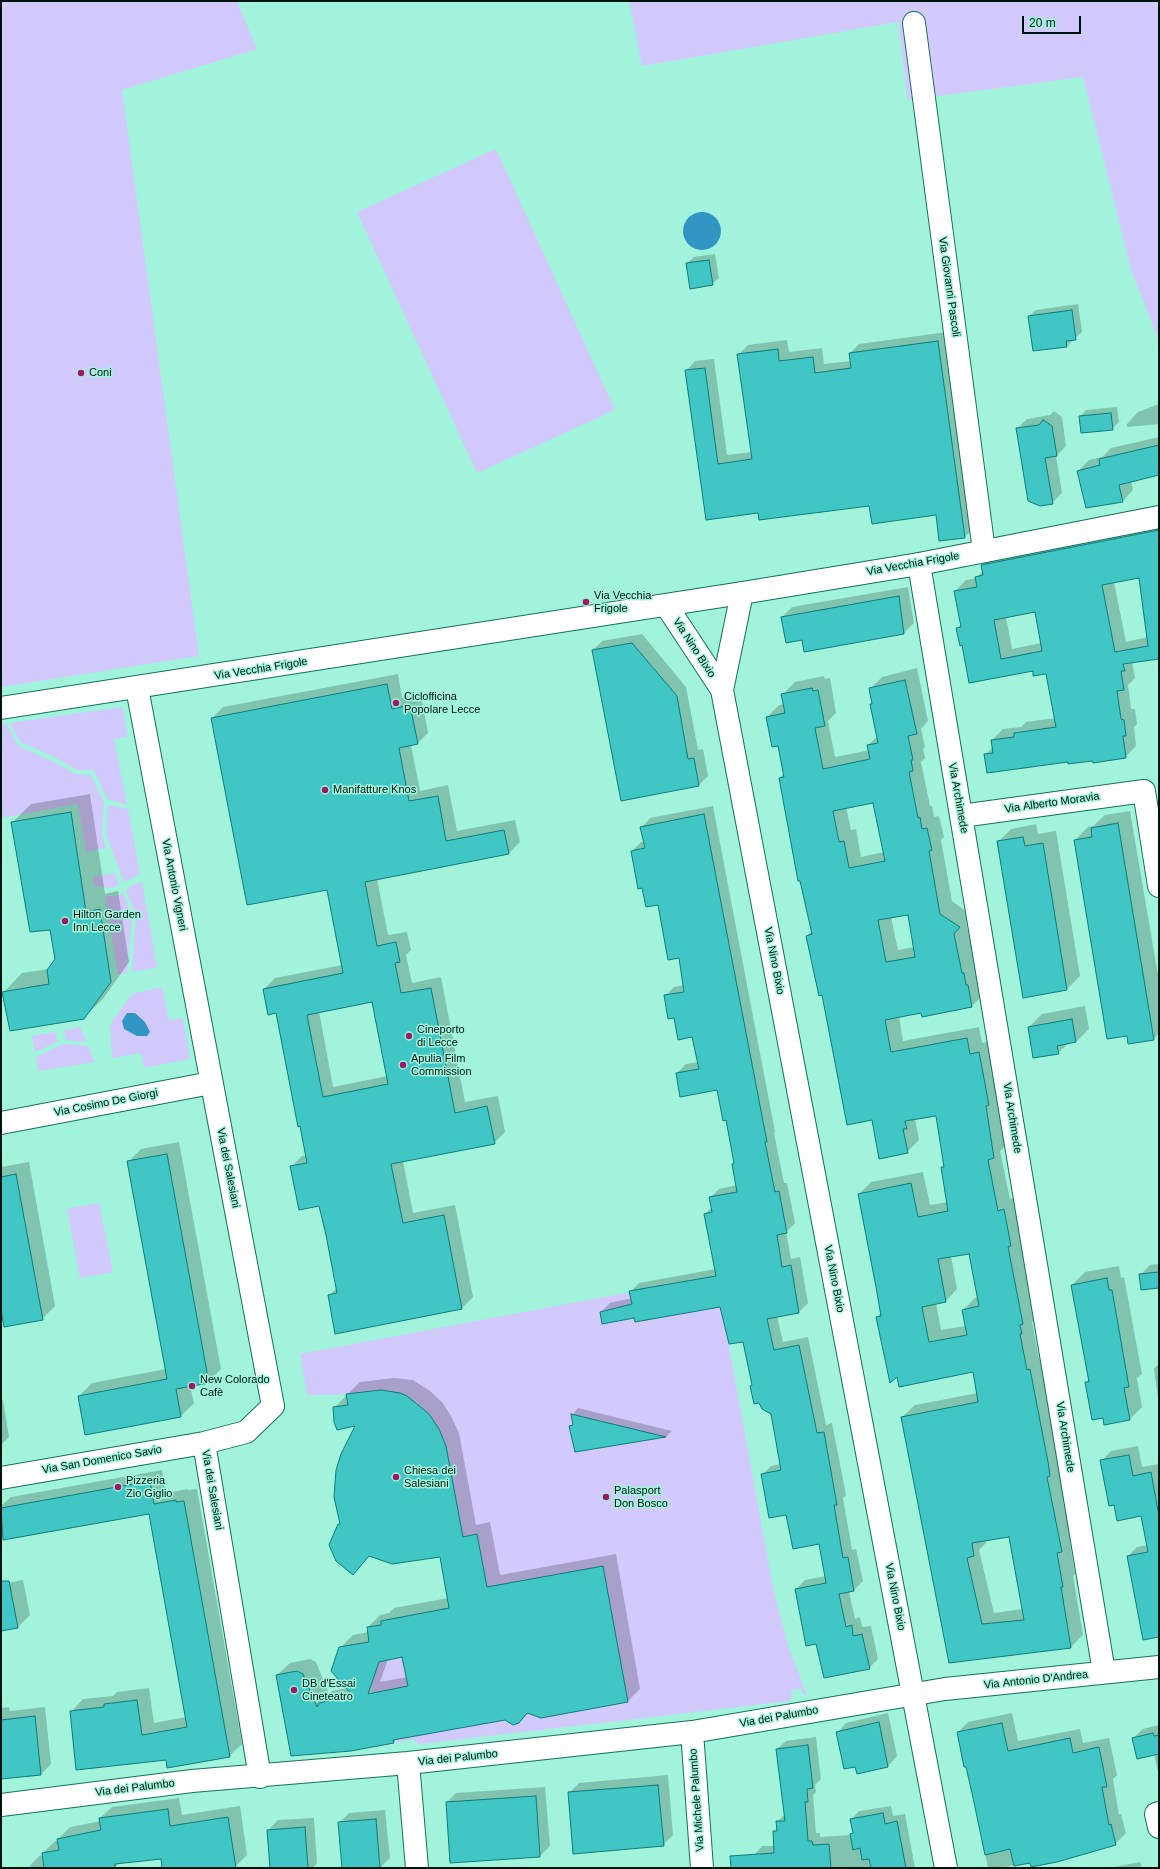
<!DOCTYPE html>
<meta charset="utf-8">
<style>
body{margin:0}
#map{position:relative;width:1160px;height:1869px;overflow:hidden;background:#a1f4db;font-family:Helvetica,sans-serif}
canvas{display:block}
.frame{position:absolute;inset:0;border:2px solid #00140e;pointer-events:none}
.scale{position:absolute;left:1022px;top:16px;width:59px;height:18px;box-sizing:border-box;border:2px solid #00140e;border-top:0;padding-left:5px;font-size:12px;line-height:14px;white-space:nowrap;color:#00140e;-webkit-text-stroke:3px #a1f4db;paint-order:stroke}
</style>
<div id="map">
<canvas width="1160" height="1869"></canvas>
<div class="frame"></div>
<div class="scale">20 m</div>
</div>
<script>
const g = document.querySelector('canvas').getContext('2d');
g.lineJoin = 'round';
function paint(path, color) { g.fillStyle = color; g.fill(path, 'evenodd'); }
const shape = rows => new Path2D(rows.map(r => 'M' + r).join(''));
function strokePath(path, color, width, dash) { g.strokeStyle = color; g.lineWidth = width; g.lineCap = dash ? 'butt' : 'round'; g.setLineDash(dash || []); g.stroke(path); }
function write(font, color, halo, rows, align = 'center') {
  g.font = font + ' Helvetica,sans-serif'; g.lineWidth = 3; g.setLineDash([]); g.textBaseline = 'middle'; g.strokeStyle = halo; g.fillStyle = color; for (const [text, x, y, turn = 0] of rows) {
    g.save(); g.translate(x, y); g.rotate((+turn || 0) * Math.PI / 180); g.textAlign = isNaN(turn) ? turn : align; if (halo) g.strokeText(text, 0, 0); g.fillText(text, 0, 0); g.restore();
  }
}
paint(shape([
 [1,1,237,1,257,49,122,90,199,656,1,687],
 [629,1,1159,1,1159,341,1131,270,1083,77,908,100,898,22,642,66],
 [496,149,615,410,477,473,357,212],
 [122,707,128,737,114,739,127,805,107,799,94,770,76,770,55,757,20,742,10,723],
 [1,723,6,723,18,746,54,762,75,774,91,775,104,802,102,835,106,848,86,852,78,804,1,818],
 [108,805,128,809,140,874,124,882,106,834],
 [115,873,119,885,110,888,94,886,93,877],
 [142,882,157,967,132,972,136,916,126,890,133,885],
 [123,893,132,916,127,973,118,975,105,896,116,896],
 [162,987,169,1020,183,1018,190,1059,144,1068,141,1053,112,1058,110,1024,132,994],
 [80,1027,86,1042,66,1040,64,1031],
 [56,1032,57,1042,35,1052,32,1036],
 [63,1044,88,1046,95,1062,38,1071,36,1057],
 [99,1203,113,1272,80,1278,67,1209],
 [716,1276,774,1593,789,1649,807,1695,803,1694,801,1688,791,1690,792,1697,790,1701,419,1744,413,1739,394,1743,384,1691,372,1693,370,1684,379,1662,388,1660,381,1621,449,1608,437,1542,463,1537,446,1446,432,1417,417,1403,400,1393,381,1390,335,1395,307,1395,300,1354]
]), '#d2c9fd');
paint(shape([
 '683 231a19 19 0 1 1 38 0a19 19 0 1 1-38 0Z',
 [127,1013,135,1013,145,1022,150,1032,147,1036,137,1036,124,1029,122,1021]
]), '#3296c4');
paint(shape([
 [715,254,719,278,712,284,687,263,694,257],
 [1078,304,1082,332,1067,346,1029,316,1036,310],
 [947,332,974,527,965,537,936,514,870,505,759,512,707,519,686,371,695,361,714,359,727,455,752,452,738,355,748,345,787,340,789,352,822,348,824,364,851,361,850,353,859,344],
 [1159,404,1159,424,1127,427,1127,424,1138,412],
 [1117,407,1119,422,1112,429,1080,417,1086,410],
 [1054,411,1062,417,1066,446,1056,456,1062,493,1052,503,1017,429,1027,419,1050,415],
 [1159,437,1159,473,1131,481,1133,490,1123,501,1078,471,1089,460,1102,457,1111,448],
 [1159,521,1159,658,1132,662,1135,678,1128,685,1131,709,1135,709,1137,724,1134,727,1136,746,1125,757,1093,760,1069,761,985,755,993,747,992,740,1003,729,1021,727,1026,722,1056,718,1047,673,1033,670,969,682,963,644,957,628,962,624,955,591,966,580,977,578,983,570,982,565,993,554],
 [1140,577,1148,637,1126,642,1114,582],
 [1036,611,1041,643,1012,649,1006,617],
 [908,587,914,623,904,633,803,638,782,617,792,607],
 [642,634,686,687,698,750,703,749,708,776,699,785,621,800,593,650,602,641],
 [917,668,928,721,921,729,925,747,923,749,925,758,921,762,930,806,932,806,934,817,939,816,944,837,941,840,952,901,971,915,966,921,974,961,976,961,984,994,972,1006,899,1016,903,1041,979,1027,982,1043,991,1041,1006,1145,1000,1151,1010,1199,1016,1198,1023,1233,1020,1235,1034,1311,1032,1313,1034,1321,1032,1322,1039,1359,1042,1358,1073,1539,1070,1543,1075,1574,1073,1576,1083,1635,1071,1647,950,1661,902,1417,915,1405,978,1393,974,1371,898,1376,877,1317,881,1313,859,1194,871,1182,923,1172,930,1205,948,1202,942,1168,945,1165,937,1114,915,1119,919,1140,907,1152,873,1119,822,994,807,936,812,930,780,778,784,773,779,745,767,717,779,705,784,704,783,694,795,682,824,676,825,679,830,678,836,713,828,721,835,757,870,750,868,745,878,736,871,704,873,703,870,689,882,677],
 [874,801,884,852,861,857,856,829,851,830,846,807],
 [908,914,914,947,898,950,891,917],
 [970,1252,979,1297,975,1298,963,1310,966,1326,941,1330,936,1303,945,1302,957,1289,951,1256],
 [1010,1536,1023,1609,994,1613,979,1550,986,1543,986,1539],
 [398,674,402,698,421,695,428,733,417,744,411,745,420,791,448,785,457,831,515,820,520,842,509,853,377,879,388,935,407,932,411,950,406,955,412,983,441,977,465,1102,498,1096,505,1132,494,1143,403,1161,413,1213,455,1205,473,1297,462,1308,336,1333,329,1295,337,1288,320,1204,291,1167,302,1156,306,1155,277,1012,264,989,275,978,342,965,328,889,212,718,223,707],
 [373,1001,387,1076,333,1087,319,1011],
 [90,794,105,894,118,891,129,962,103,999,83,1018,4,992,22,973,49,969,56,959,50,929,12,823,31,804],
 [713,806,775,1132,774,1133,784,1183,787,1183,795,1223,786,1232,791,1259,800,1257,808,1303,799,1312,777,1316,783,1342,808,1337,826,1425,832,1423,846,1495,843,1498,852,1550,856,1549,863,1581,854,1590,849,1591,855,1619,860,1617,862,1627,871,1626,878,1659,869,1668,817,1642,796,1589,805,1580,826,1576,820,1543,787,1513,762,1475,771,1466,781,1464,772,1413,751,1386,753,1384,744,1341,721,1306,635,1317,601,1312,610,1303,632,1298,630,1292,639,1283,716,1269,705,1214,712,1207,710,1198,719,1189,737,1185,735,1162,726,1119,718,1089,677,1073,686,1064,698,1062,693,1036,675,1017,665,996,674,987,684,985,679,957,659,904,643,887,632,851,641,842,645,842,642,827,650,818],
 [1130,811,1159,981,1159,1033,1154,1039,1075,840,1088,827,1093,826,1105,815],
 [1036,824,1038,834,1056,831,1080,976,1067,989,1024,997,998,842,1011,829],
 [1085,1006,1089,1029,1076,1042,1069,1043,1058,1053,1029,1027,1042,1014],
 [179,1142,221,1369,208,1382,190,1386,194,1403,181,1416,79,1396,92,1383,166,1369,128,1162,141,1149],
 [29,1162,55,1306,42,1319,1,1303,1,1167],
 [1159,1264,1159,1287,1140,1275,1150,1265],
 [1119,1266,1121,1278,1124,1277,1142,1374,1137,1378,1142,1407,1130,1419,1104,1417,1086,1382,1089,1379,1072,1285,1085,1272],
 [1159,1363,1159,1405,1154,1369],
 [394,1378,413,1380,430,1391,442,1402,451,1416,459,1433,476,1525,490,1522,500,1575,616,1554,640,1689,628,1701,529,1712,519,1722,505,1719,397,1739,393,1742,350,1750,277,1675,290,1663,310,1659,316,1662,329,1694,332,1691,347,1688,340,1648,353,1635,369,1632,368,1627,380,1615,389,1613,394,1608,448,1598,441,1556,370,1555,353,1573,339,1525,341,1523,357,1425,334,1408,360,1382],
 [403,1656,407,1677,380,1682,388,1659],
 [1,1400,3,1400,9,1437,1,1445],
 [578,1408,672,1431,666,1437,576,1450,571,1427,574,1423,572,1415],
 [1138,1446,1142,1467,1159,1464,1159,1636,1128,1556,1137,1547,1148,1545,1142,1515,1115,1504,1101,1461,1111,1451],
 [162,1470,166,1493,188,1489,188,1490,197,1489,242,1744,229,1756,167,1759,71,1712,83,1699,113,1696,117,1692,149,1688,154,1723,186,1717,150,1513,4,1539,1,1523,1,1506,11,1497],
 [23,1580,30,1615,17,1628,1,1630,1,1584],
 [9,1707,10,1711,45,1707,51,1764,41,1774,1,1778,1,1708],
 [888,1713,897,1756,888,1766,837,1733,846,1723],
 [1012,1713,1018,1741,1080,1729,1083,1743,1109,1738,1117,1775,1113,1779,1119,1815,1121,1814,1126,1833,1115,1844,1000,1868,988,1868,973,1793,958,1732,968,1722],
 [1159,1725,1159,1776,1154,1754,1133,1738,1143,1729],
 [816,1737,821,1779,815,1785,816,1792,813,1795,816,1833,820,1833,820,1837,851,1835,854,1832,851,1820,859,1811,891,1806,893,1816,905,1814,915,1868,755,1868,754,1855,762,1846,775,1846,774,1831,777,1828,777,1822,785,1814,777,1749,786,1741],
 [668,1775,673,1835,663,1845,569,1793,579,1783],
 [545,1787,550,1846,540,1856,451,1862,447,1802,456,1793],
 [179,1798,182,1815,240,1806,247,1855,235,1867,163,1868,162,1858,119,1863,115,1867,105,1868,28,1868,39,1856,43,1855,43,1853,55,1841,59,1841,58,1839,70,1827,101,1821,100,1818,112,1807],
 [385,1810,390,1858,380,1868,343,1868,339,1823,349,1813],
 [314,1818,317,1863,313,1868,271,1868,268,1830,278,1820],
 [1140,1862,1142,1868,1109,1868]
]), '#0003');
const building = shape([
 [709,260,713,285,690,289,686,263,709,260],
 [1072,310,1076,340,1066,341,1067,347,1033,351,1028,316,1072,310],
 [938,341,965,538,939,541,936,515,872,524,869,506,759,520,758,513,706,520,685,370,705,368,718,464,752,459,737,354,778,349,779,361,813,357,815,373,851,368,849,353,938,341],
 [1111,413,1113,430,1081,433,1079,416,1111,413],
 [1043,420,1052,426,1057,456,1045,458,1053,504,1040,506,1028,501,1016,428,1039,425,1043,420],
 [1159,445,1159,475,1119,485,1123,502,1086,508,1077,471,1100,465,1099,459,1159,445],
 [1159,530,1159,659,1123,664,1125,671,1121,671,1124,690,1117,691,1121,719,1124,720,1126,736,1123,736,1126,758,1093,763,1092,761,1068,764,1068,762,987,773,984,754,993,753,991,740,1014,737,1014,733,1056,727,1046,674,1033,676,1033,671,969,683,962,645,960,646,956,628,961,627,954,591,977,587,975,577,983,575,981,565,1159,530],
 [1139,578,1148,646,1115,652,1102,585,1139,578],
 [1035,612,1042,651,1001,659,994,620,1035,612],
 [899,596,904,634,804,652,802,640,786,643,781,617,899,596],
 [632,643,677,696,688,759,694,758,699,786,621,801,592,650,632,643],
 [905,680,917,734,908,736,913,760,911,760,913,771,909,772,918,818,920,817,922,829,927,828,932,850,929,851,940,914,960,927,954,934,962,973,964,973,966,985,968,985,972,1007,922,1017,921,1013,885,1020,891,1052,967,1038,970,1054,979,1052,989,1105,986,1106,994,1158,988,1160,998,1211,1004,1209,1011,1246,1008,1247,1023,1324,1020,1325,1022,1334,1020,1334,1027,1370,1030,1369,1048,1462,1050,1476,1047,1477,1062,1552,1057,1553,1063,1587,1061,1587,1071,1648,949,1663,901,1417,978,1402,973,1372,899,1387,897,1377,890,1383,876,1317,881,1316,876,1287,858,1194,911,1183,918,1217,948,1211,941,1167,944,1167,936,1116,905,1121,907,1129,903,1129,908,1153,879,1159,872,1120,847,1125,822,995,819,996,806,936,812,934,800,881,798,881,779,778,784,777,778,746,772,747,766,717,785,713,781,694,812,688,813,691,818,690,825,726,815,728,823,769,870,759,867,745,878,743,870,704,872,704,869,688,905,680],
 [873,803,885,861,849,868,844,841,839,842,833,811,873,803],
 [908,915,915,957,886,962,878,920,908,915],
 [969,1254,979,1306,962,1310,967,1335,929,1342,922,1307,946,1302,938,1259,969,1254],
 [1009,1537,1024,1620,982,1624,967,1558,974,1556,972,1543,1009,1537],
 [387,684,392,709,410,705,418,744,399,748,409,801,438,796,446,841,504,830,509,854,365,882,377,946,396,942,400,962,395,963,401,993,431,988,455,1113,487,1106,495,1144,391,1164,403,1223,444,1215,462,1309,335,1334,328,1295,337,1293,326,1235,319,1206,299,1210,290,1166,307,1163,300,1126,298,1127,276,1013,268,1015,263,989,343,973,327,890,247,905,211,718,387,684],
 [372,1002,388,1084,323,1097,307,1015,372,1002],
 [71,812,86,912,100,909,111,982,84,1019,10,1031,2,992,49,984,47,970,55,959,50,930,30,932,11,822,71,812],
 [704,814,767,1142,765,1142,775,1192,779,1191,787,1233,777,1235,782,1267,791,1265,799,1313,767,1319,774,1350,799,1345,817,1433,824,1432,837,1505,834,1505,843,1558,848,1557,854,1591,839,1594,846,1627,852,1625,853,1636,862,1634,870,1669,824,1678,816,1644,806,1646,795,1589,826,1583,819,1544,793,1549,786,1515,769,1518,761,1474,781,1470,771,1414,762,1409,759,1403,754,1404,750,1386,752,1385,743,1342,729,1344,720,1307,635,1322,634,1318,602,1324,600,1312,632,1304,629,1291,716,1276,704,1214,712,1212,709,1197,737,1192,732,1164,734,1163,726,1120,723,1121,717,1090,680,1097,676,1073,699,1069,692,1037,678,1040,674,1018,668,1019,664,995,684,992,679,958,668,960,658,905,646,907,642,888,638,889,631,851,645,848,640,827,704,814],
 [1118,823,1154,1040,1128,1044,1127,1036,1107,1039,1074,840,1092,837,1091,828,1118,823],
 [1023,837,1025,846,1043,843,1067,990,1023,998,997,841,1023,837],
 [1072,1019,1076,1042,1057,1046,1059,1054,1033,1058,1028,1027,1072,1019],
 [167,1154,209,1383,176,1389,181,1417,85,1435,78,1396,167,1379,127,1161,167,1154],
 [16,1174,43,1320,4,1327,1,1309,1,1177,16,1174],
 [1159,1272,1159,1288,1141,1290,1139,1274,1159,1272],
 [1107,1278,1109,1290,1112,1290,1129,1387,1124,1388,1130,1420,1104,1425,1103,1418,1092,1420,1085,1382,1089,1382,1071,1285,1107,1278],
 [381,1390,400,1393,407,1396,429,1414,439,1429,446,1446,463,1537,477,1534,487,1587,603,1566,628,1702,541,1718,527,1713,519,1723,513,1725,505,1720,393,1740,394,1743,351,1751,291,1756,276,1675,297,1671,303,1674,317,1707,319,1703,353,1696,331,1671,339,1647,369,1642,367,1627,381,1625,381,1621,449,1608,440,1557,392,1564,369,1556,353,1575,336,1561,329,1545,338,1524,340,1524,334,1497,336,1470,341,1454,355,1426,337,1430,334,1422,333,1407,348,1405,346,1394,381,1390],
 [402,1657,408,1686,368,1694,379,1662,402,1657],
 [571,1414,666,1437,575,1452,569,1426,573,1425,571,1414],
 [1129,1455,1133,1476,1151,1472,1159,1516,1159,1637,1143,1640,1127,1556,1148,1552,1141,1516,1117,1521,1114,1505,1109,1506,1100,1460,1129,1455],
 [150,1481,154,1504,176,1500,176,1502,184,1501,230,1757,167,1768,166,1760,76,1770,70,1711,104,1707,104,1704,137,1700,142,1735,187,1727,149,1514,3,1540,1,1508,150,1481],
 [1,1581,9,1581,18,1628,1,1631,1,1581],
 [35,1716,41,1775,1,1779,1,1720,35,1716],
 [879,1722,888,1767,857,1774,855,1767,844,1769,836,1732,879,1722],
 [1002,1723,1008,1751,1070,1738,1073,1753,1099,1747,1107,1787,1102,1787,1109,1825,1111,1824,1116,1845,1057,1862,1031,1867,1030,1863,1014,1866,1010,1849,985,1855,972,1793,966,1767,964,1767,957,1732,1002,1723],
 [1153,1733,1154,1736,1159,1735,1159,1754,1137,1759,1132,1738,1153,1733],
 [808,1745,813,1788,807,1789,808,1802,805,1802,808,1841,812,1841,813,1845,829,1844,831,1868,731,1868,730,1856,774,1853,773,1831,777,1831,776,1821,785,1821,776,1749,808,1745],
 [658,1785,664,1846,573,1854,568,1792,658,1785],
 [536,1796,540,1857,450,1863,446,1802,536,1796],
 [168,1809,170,1826,228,1817,236,1868,162,1868,161,1859,115,1864,115,1868,44,1868,42,1853,59,1850,57,1839,101,1830,99,1818,168,1809],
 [883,1813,885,1824,897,1821,906,1868,871,1868,869,1859,862,1860,860,1848,853,1850,850,1834,853,1833,850,1819,883,1813],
 [376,1819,380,1868,342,1868,338,1822,376,1819],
 [305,1827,308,1868,270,1868,267,1830,305,1827]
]);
paint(building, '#40c6c4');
strokePath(building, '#0d7c7b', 1);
const minor = shape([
 [914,23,984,551],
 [919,564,1104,1672],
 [666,605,722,690,946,1868],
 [722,690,742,593],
 [961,816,1144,791,1159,886],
 [1,1123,211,1083],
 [204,1443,260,1777],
 [1,1478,204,1443,246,1432,273,1406,137,688],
 [692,1732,702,1868],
 [408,1763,417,1868],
 [1,1805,192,1781,408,1763,692,1732,945,1689,1159,1667],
 [1159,1813,1156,1814,1159,1827]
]);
const tertiary = shape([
 [1,708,742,593,919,564,1159,517]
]);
strokePath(minor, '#14715c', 24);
strokePath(tertiary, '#14715c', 24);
strokePath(minor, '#fff', 22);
strokePath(tertiary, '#fff', 22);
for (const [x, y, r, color] of [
 [81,373,4,"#a01764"],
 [586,602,4,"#a01764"],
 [396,703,4,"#a01764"],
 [325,790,4,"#a01764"],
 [65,921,4,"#a01764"],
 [409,1036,4,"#a01764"],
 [403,1065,4,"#a01764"],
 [192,1386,4,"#a01764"],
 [396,1477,4,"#a01764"],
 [118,1487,4,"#a01764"],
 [606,1497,4,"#a01764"],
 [294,1690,4,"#a01764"]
]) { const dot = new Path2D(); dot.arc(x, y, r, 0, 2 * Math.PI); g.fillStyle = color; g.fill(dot); strokePath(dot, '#a1f4db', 1.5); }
write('11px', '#00140e', '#a1f4db', [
 ["Via Giovanni Pascoli",949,287,82],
 ["Via Vecchia Frigole",913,564,-10],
 ["Via Nino Bixio",694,648,57],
 ["Via Vecchia Frigole",261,669,-9],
 ["Via Archimede",958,798,80],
 ["Via Alberto Moravia",1052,803,-8],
 ["Via Antonio Vigneri",174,885,79],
 ["Via Nino Bixio",774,961,79],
 ["Via Cosimo De Giorgi",106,1103,-11],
 ["Via Archimede",1012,1118,81],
 ["Via dei Salesiani",228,1168,79],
 ["Via Nino Bixio",834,1279,79],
 ["Via Archimede",1065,1437,81],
 ["Via San Domenico Savio",102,1460,-10],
 ["Via dei Salesiani",212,1490,80],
 ["Via Nino Bixio",895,1597,79],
 ["Via Antonio D'Andrea",1036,1680,-6],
 ["Via dei Palumbo",779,1717,-10],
 ["Via dei Palumbo",458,1758,-6],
 ["Via dei Palumbo",135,1788,-7],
 ["Via Michele Palumbo",697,1800,-94]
]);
write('11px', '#00140e', '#a1f4db', [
 ["Coni",89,373],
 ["Via Vecchia",594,596],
 ["Frigole",594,609],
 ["Ciclofficina",404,697],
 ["Popolare Lecce",404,710],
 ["Manifatture Knos",333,790],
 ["Hilton Garden",73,915],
 ["Inn Lecce",73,928],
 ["Cineporto",417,1030],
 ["di Lecce",417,1043],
 ["Apulia Film",411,1059],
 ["Commission",411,1072],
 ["New Colorado",200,1380],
 ["Cafè",200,1393],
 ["Chiesa dei",404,1471],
 ["Salesiani",404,1484],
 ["Pizzeria",126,1481],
 ["Zio Giglio",126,1494],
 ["Palasport",614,1491],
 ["Don Bosco",614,1504],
 ["DB d'Essai",302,1684],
 ["Cineteatro",302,1697]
], 'left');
</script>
